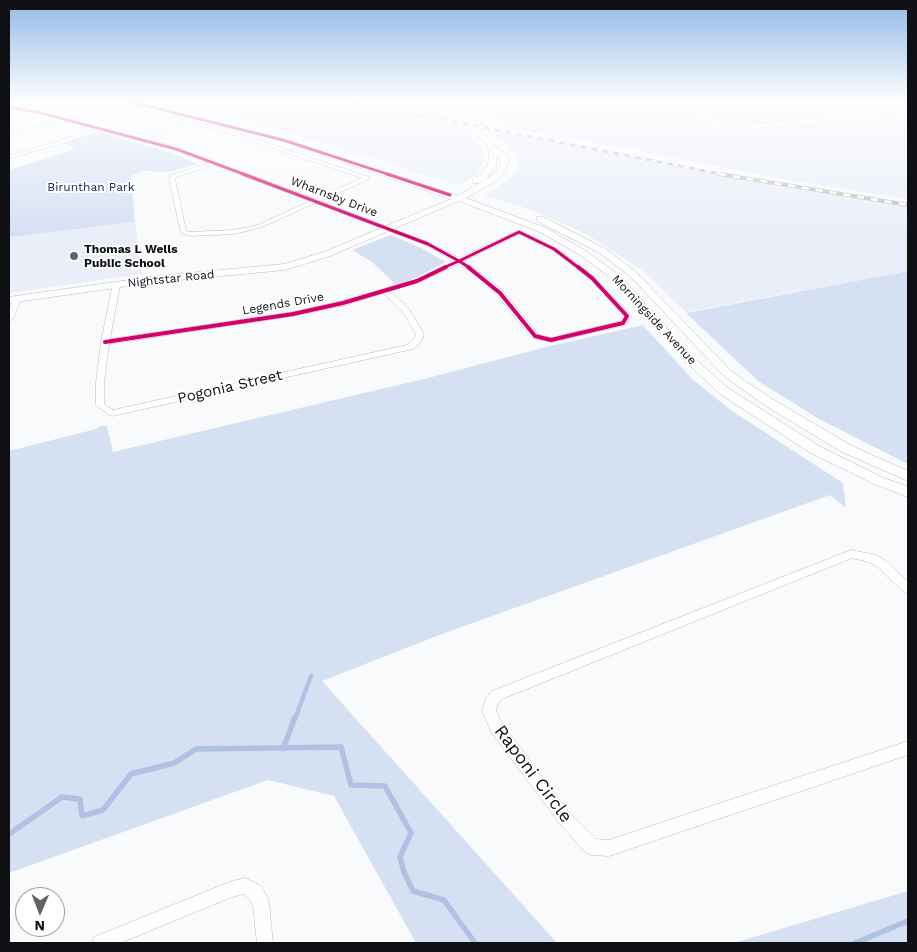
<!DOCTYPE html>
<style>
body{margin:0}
#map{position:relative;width:917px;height:952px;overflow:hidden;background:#f8fafc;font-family:"Work Sans",sans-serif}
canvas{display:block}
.frame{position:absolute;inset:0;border:10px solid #0e1014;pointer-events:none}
.north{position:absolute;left:15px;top:887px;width:50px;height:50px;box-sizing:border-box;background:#fff;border:1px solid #9f9fa1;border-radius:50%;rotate:181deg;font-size:14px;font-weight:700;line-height:20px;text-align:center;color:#0e1014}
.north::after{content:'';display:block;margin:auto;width:18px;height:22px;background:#606265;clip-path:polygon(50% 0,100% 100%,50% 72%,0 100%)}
</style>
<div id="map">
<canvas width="917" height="952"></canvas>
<div class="frame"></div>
<div class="north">N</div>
</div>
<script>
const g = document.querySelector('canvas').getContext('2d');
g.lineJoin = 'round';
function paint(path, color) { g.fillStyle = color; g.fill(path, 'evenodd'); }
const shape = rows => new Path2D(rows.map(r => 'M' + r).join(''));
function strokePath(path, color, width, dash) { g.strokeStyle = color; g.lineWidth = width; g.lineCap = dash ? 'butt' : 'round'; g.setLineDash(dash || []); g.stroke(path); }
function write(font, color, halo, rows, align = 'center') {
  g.font = font + ' "Work Sans",sans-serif'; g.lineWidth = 4; g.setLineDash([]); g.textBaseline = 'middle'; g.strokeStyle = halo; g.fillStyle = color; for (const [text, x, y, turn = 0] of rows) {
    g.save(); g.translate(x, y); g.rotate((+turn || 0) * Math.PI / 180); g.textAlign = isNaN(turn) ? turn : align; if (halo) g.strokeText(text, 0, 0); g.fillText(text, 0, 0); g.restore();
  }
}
paint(shape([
 [163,101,334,101,459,124,482,148,485,159,479,171,472,178,457,185,268,126],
 [366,101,436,101,450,117],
 [473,101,671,101,712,125,724,129,753,130,908,115,908,199,793,181,648,153,625,145,626,149,511,128],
 [688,101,908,101,908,109,742,124,723,121],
 [483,128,800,190,908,206,908,271,686,312,642,270,586,234,532,210,484,195,501,186,517,171,518,162,515,154,504,141],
 [135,222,142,274,9,293,9,237]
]), '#eaeef8');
paint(shape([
 [99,132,166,151,198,164,170,172,143,171,131,176,135,222,9,237,9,170,76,149,62,143],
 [391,235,421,248,446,262,411,280,396,285,372,262,352,250],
 [908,271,908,464,819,419,758,381,686,313],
 [643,325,692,379,732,411,843,483,846,508,830,495,442,634,322,681,557,943,416,943,334,796,268,780,9,873,9,451,96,429,100,426,107,426,113,452,428,378,546,347],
 [908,891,908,943,734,943]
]), '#d6e0f3');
strokePath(shape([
 [295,719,311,676]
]), '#b1c1e4', 4.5);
strokePath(shape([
 [283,749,295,717],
 [9,834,62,797,80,799,82,816,103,810,131,774,174,763,196,749,341,747,351,785,385,786,411,833,400,857,404,872,413,891,444,900,475,943],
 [855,943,908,921]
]), '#b1c1e4', 5.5);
const street = shape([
 [96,101,103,101,225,129,369,177,369,179,320,201,430,243,459,258,517,231,521,231,556,248,594,277,631,316,626,325,551,342,532,338,497,295,479,277,459,264,419,282,390,291,409,309,424,334,421,342,413,349,112,416,109,415,96,405,96,383,101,342,113,283,120,285,110,339,293,312,341,301,415,280,454,261,426,245,315,203,262,227,234,234,190,236,181,233,169,179,172,175,209,163,174,150,102,131,9,159,9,156,97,129,63,120,9,135,9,133,58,119,9,108,9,106,41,112,140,138,185,123,96,101],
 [191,124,222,131,362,178,315,199,178,148,146,139,191,124],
 [214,165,310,201,258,225,234,230,190,232,186,231,175,179,176,177,214,165],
 [519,234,552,250,590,279,623,316,620,321,551,338,538,334,503,291,483,275,464,261,519,234],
 [383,293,403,312,416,334,414,339,407,345,113,410,104,404,104,383,109,344,293,316,346,305,383,293],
 [14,297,21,299,13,319,9,321,9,310,14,297],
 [851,550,876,555,886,561,908,582,908,594,904,592,878,567,869,562,852,558,502,699,497,705,496,711,502,723,567,810,596,839,609,840,908,741,908,755,609,856,592,855,586,853,557,820,492,733,482,711,486,698,492,691,851,550],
 [245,878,261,886,267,897,269,903,273,943,257,943,253,905,249,898,244,894,232,897,120,943,92,943,94,937,232,881,245,878]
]);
const secondary = shape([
 [124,101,134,101,285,139,458,196,493,175,500,165,500,156,497,154,496,165,486,179,479,183,473,183,473,179,480,175,488,165,489,154,492,150,445,101,451,101,498,149,508,155,508,165,499,179,466,198,546,228,586,251,620,276,695,359,728,388,819,446,884,478,908,487,908,497,874,484,809,452,720,394,687,363,614,280,580,255,540,232,459,201,330,256,285,270,157,282,9,303,9,297,157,276,284,264,324,252,451,199,281,141,124,101],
 [677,101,684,101,722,121,744,125,908,111,908,115,744,129,718,124,677,101],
 [537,217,543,217,604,248,635,271,732,372,774,400,852,446,908,471,908,481,842,452,766,406,724,376,629,275,598,252,537,221,537,217]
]);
strokePath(street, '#b9bbbe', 1);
strokePath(secondary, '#b9bbbe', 1);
paint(street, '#fefeff');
paint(secondary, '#fefeff');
const railFar1 = shape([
 [349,101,726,175]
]);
const rail = shape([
 [719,174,908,205]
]);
strokePath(railFar1, '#c2c2c2', 2.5);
strokePath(rail, '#c2c2c2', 4);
strokePath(railFar1, '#fff', 2, [5.5]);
strokePath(rail, '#fff', 2.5, [7]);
strokePath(shape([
 [127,101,283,140,390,175],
 [9,107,41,113,176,149,246,175]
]), '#d6006c', 2.5);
strokePath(shape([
 [243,174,428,244,459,261],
 [387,174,450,195],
 [459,261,470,268],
 [459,261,519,232,554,249,579,268],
 [443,268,459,261]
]), '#d6006c', 3);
strokePath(shape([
 [468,267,500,293,535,336,551,340,623,323,627,316,592,278,578,267],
 [105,342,293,314,343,303,417,281,446,267]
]), '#d6006c', 4);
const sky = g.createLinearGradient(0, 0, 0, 234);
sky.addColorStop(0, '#92b9e6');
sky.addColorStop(0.43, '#fcfdfe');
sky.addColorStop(1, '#fcfdfe00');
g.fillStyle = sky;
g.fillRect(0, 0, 917, 234);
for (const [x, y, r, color] of [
 [74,256,5,"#606265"]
]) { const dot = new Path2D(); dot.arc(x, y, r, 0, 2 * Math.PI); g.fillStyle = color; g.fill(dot); strokePath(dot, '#fff', 2); }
write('12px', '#0f255d', '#fff', [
 ["Birunthan Park",91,187]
]);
write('12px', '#0e1014', '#fff', [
 ["Wharnsby Drive",334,197,21],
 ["Nightstar Road",171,279,-6],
 ["Legends Drive",283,304,-10],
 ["Morningside Avenue",654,320,47]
]);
write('bold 12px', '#0e1014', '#fff', [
 ["Thomas L Wells",84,249],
 ["Public School",84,263]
], 'left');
write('15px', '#0e1014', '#fff', [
 ["Pogonia Street",230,387,-13]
]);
write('18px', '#0e1014', '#fff', [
 ["Raponi Circle",533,774,53]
]);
</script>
